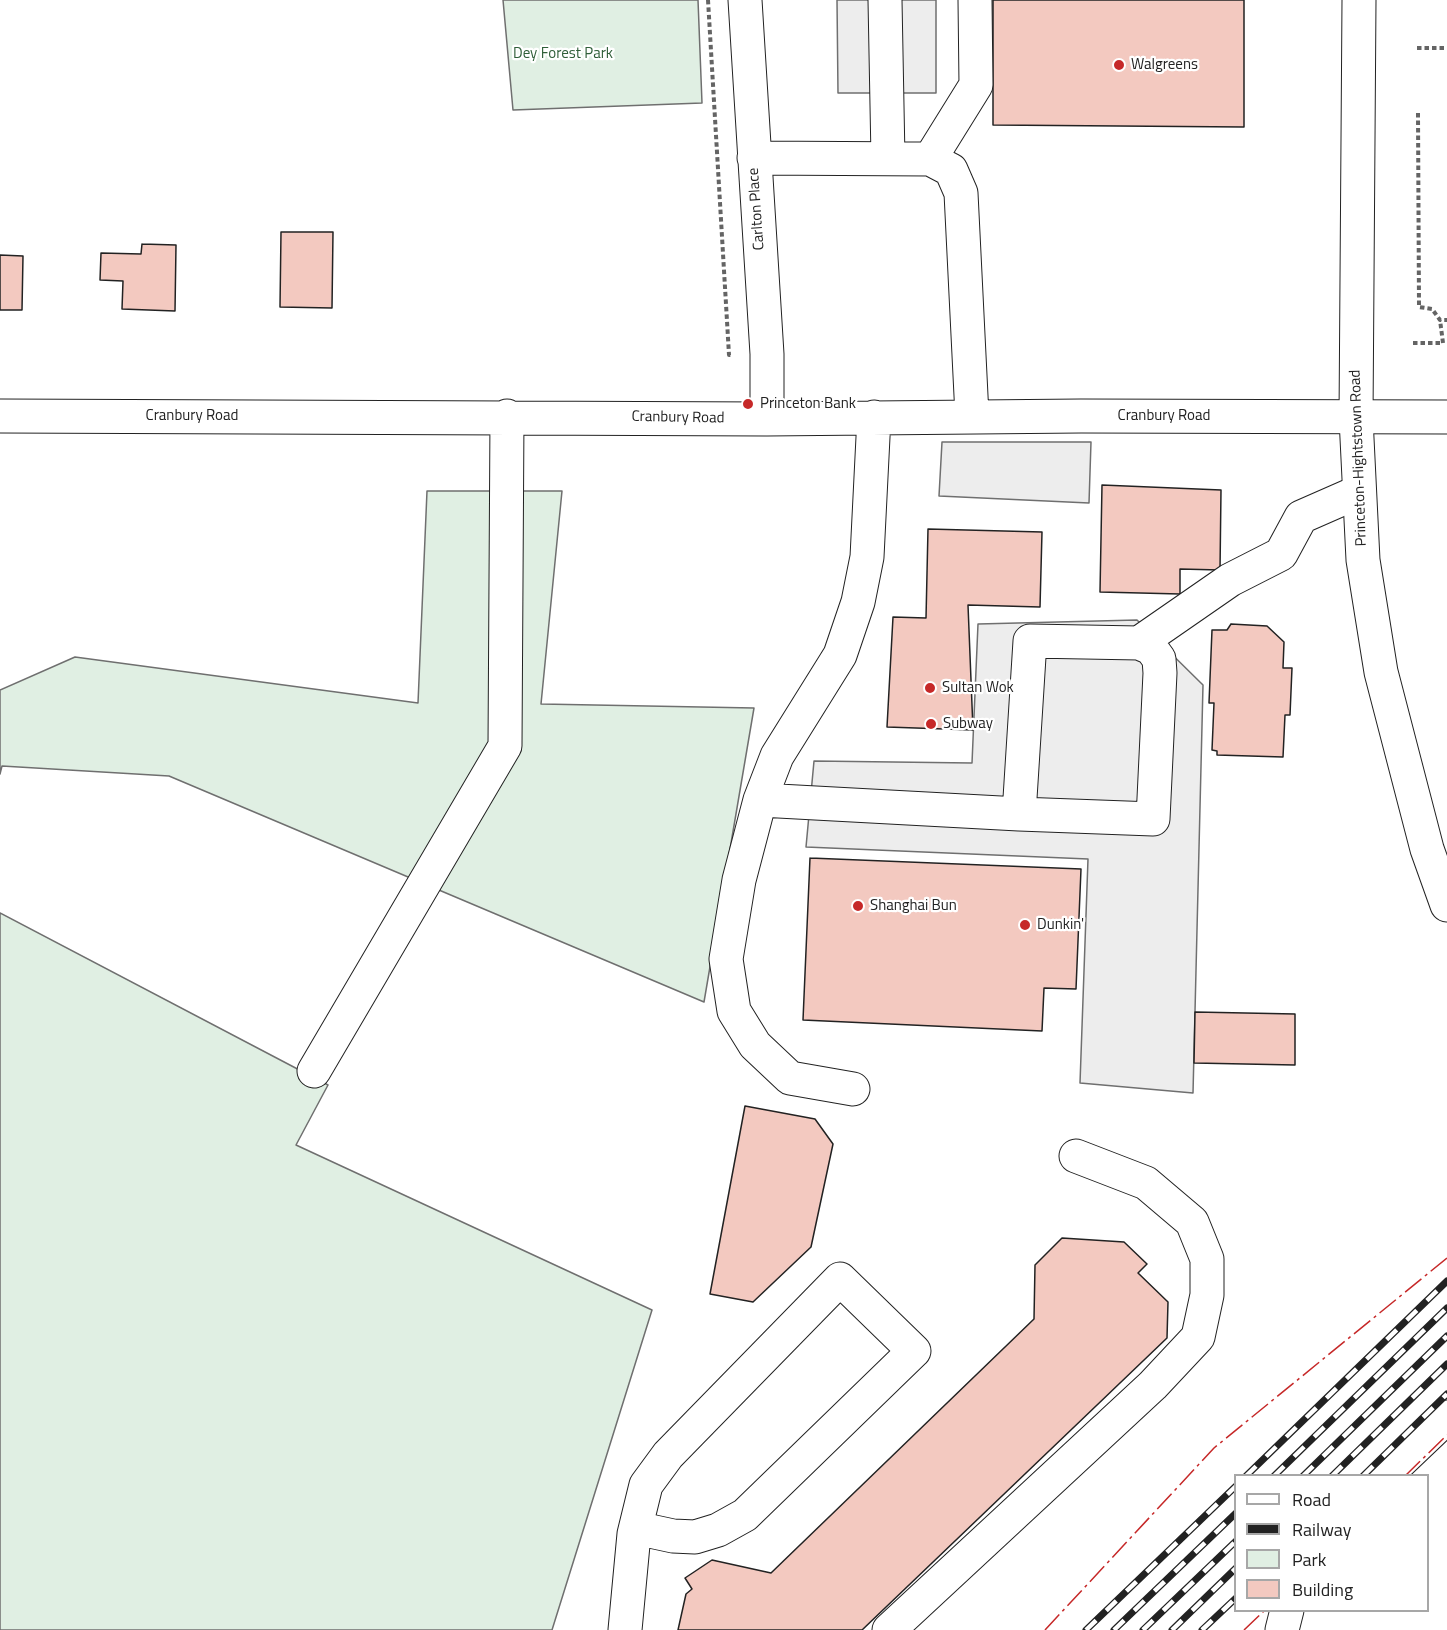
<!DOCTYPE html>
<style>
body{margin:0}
#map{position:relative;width:1447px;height:1630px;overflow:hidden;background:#fff;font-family:"Titillium Web",sans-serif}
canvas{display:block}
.legend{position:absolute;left:1234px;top:1474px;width:195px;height:138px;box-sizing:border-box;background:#fff;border:2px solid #a7a7a7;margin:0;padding:8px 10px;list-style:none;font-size:18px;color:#222}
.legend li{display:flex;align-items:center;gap:12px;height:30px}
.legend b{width:30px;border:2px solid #a7a7a7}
</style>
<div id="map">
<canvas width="1447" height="1630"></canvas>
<ul class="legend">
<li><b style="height:8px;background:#fff"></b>Road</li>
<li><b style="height:8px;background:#222"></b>Railway</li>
<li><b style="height:16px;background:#e0efe3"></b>Park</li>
<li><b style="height:16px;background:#f3c9c0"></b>Building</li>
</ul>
</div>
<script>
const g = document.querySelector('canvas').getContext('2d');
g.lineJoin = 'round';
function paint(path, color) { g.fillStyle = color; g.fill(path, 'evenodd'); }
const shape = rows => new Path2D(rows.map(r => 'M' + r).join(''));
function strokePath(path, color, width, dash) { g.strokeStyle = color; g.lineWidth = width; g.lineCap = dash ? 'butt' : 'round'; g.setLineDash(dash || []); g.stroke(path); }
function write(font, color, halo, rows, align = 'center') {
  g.font = font + ' "Titillium Web",sans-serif'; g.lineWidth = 4.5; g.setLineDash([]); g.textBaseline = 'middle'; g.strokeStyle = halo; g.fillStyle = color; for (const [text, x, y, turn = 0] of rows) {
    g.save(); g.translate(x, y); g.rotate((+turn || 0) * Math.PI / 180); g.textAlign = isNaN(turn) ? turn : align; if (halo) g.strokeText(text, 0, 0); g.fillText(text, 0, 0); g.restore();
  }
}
const green = shape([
 [503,0,698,0,702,103,513,110,503,0],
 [427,491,562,491,541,704,754,708,704,1002,169,776,2,766,0,774,0,690,75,657,418,703,427,491],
 [0,913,328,1085,296,1145,652,1310,552,1630,0,1630,0,913]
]);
paint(green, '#e0efe3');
strokePath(green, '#6f6f6f', 1.5);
const parking = shape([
 [837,0,936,0,936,93,838,93,837,0],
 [942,442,1091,442,1089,503,939,496,942,442],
 [1137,620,1203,685,1193,1093,1080,1083,1088,859,806,847,814,761,972,763,978,624,1137,620]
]);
paint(parking, '#ededed');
strokePath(parking, '#6f6f6f', 1.5);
const building = shape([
 [993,0,1244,0,1244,127,993,125,993,0],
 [281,232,333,232,332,308,280,307,281,232],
 [142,244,176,245,175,311,122,309,123,281,100,280,101,253,141,254,142,244],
 [0,255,23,256,22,310,0,310,0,255],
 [1102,485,1221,490,1220,570,1180,569,1180,594,1100,592,1102,485],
 [928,529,1042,532,1040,607,968,605,973,730,887,727,893,617,926,618,928,529],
 [1231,624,1267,626,1284,642,1283,668,1292,668,1290,715,1285,715,1283,757,1217,755,1217,751,1212,750,1214,703,1209,703,1212,630,1227,630,1231,624],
 [810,858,1081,869,1076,989,1044,988,1042,1031,803,1020,810,858],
 [1195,1012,1295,1014,1295,1065,1194,1063,1195,1012],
 [745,1106,815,1119,833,1144,811,1247,753,1302,710,1294,745,1106],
 [1062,1238,1124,1242,1147,1264,1138,1273,1168,1302,1167,1338,862,1630,678,1630,686,1594,692,1589,685,1578,712,1560,771,1573,1034,1319,1035,1265,1062,1238]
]);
paint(building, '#f3c9c0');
strokePath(building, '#222', 1.5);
const minor = shape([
 [745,0,767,354,767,419],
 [885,0,888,158],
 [754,158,930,159,951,170,961,193,972,416],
 [930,159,976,85,975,0],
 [0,416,767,419,1081,416,1447,417],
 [1139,643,1230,580,1281,554,1301,517,1358,492],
 [760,800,1019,814,1030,641,1139,643,1151,648,1159,659,1160,673,1153,819,1019,814],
 [314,1071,505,746,507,416],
 [853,1089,790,1078,755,1045,734,1011,726,959,739,880,760,800,777,756,840,655,858,602,867,557,874,417],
 [1385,1476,1447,1417],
 [625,1630,634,1534,646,1485,668,1455,840,1279,914,1351,745,1515,718,1530,695,1537,673,1536,636,1528],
 [889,1630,1153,1385,1198,1337,1207,1295,1207,1259,1192,1222,1146,1183,1076,1156],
 [1282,1630,1287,1610]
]);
const major = shape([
 [1359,0,1356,418,1363,560,1381,672,1427,849,1447,905]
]);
strokePath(minor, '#222', 35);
strokePath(major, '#222', 35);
strokePath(shape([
 [708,0,729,355,733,355],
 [1417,48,1447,48],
 [1418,113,1419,307,1432,309,1440,320,1447,320],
 [1413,343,1443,343,1440,320]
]), '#646464', 4, [4.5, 3]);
strokePath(minor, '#fff', 33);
strokePath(major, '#fff', 33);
const rail = shape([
 [1246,1476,1447,1281],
 [1274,1476,1447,1308],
 [1303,1476,1447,1336],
 [1332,1476,1447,1364],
 [1363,1476,1447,1394],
 [1086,1630,1236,1486],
 [1114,1630,1236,1513],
 [1143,1630,1236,1541],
 [1172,1630,1236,1568],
 [1202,1630,1236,1598]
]);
strokePath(rail, '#222', 7);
strokePath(rail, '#fff', 4.5, [14]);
strokePath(shape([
 [1405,1476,1447,1435],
 [1045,1630,1214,1448,1447,1258],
 [1244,1630,1265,1610]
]), '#c62828', 1.5, [21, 4.5, 3, 4.5]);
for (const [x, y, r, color] of [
 [1119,65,6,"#c62828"],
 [748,404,6,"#c62828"],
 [930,688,6,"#c62828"],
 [931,724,6,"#c62828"],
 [858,906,6,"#c62828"],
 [1025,925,6,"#c62828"]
]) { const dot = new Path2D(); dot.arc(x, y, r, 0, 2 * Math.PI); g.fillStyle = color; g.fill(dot); strokePath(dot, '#fff', 2); }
write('15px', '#2f5e38', '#fff', [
 ["Dey Forest Park",563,54]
]);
write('15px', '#222', '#fff', [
 ["Walgreens",1131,65],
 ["Princeton Bank",760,404],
 ["Sultan Wok",942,688],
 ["Subway",943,724],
 ["Shanghai Bun",870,906],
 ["Dunkin'",1037,925]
], 'left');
write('15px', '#222', '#fff', [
 ["Carlton Place",757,209,-94],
 ["Cranbury Road",192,416],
 ["Cranbury Road",1164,416],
 ["Cranbury Road",678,418,1],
 ["Princeton-Hightstown Road",1359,458,-92]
]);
</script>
